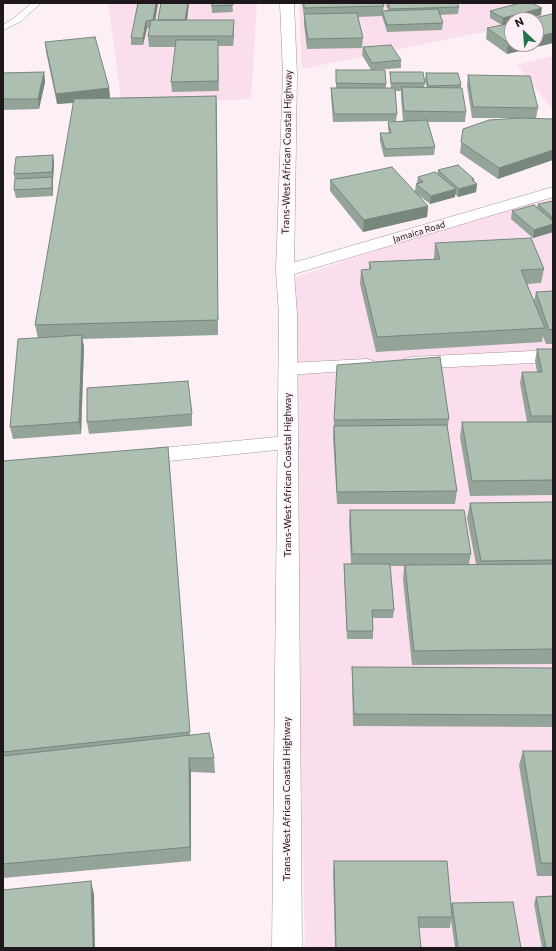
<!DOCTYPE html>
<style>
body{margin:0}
#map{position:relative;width:556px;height:951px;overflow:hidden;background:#fceff6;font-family:Commissioner,sans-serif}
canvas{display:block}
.frame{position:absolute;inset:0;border:4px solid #1e171b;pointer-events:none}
.north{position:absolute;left:504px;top:12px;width:40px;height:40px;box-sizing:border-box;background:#fceff6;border:1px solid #a3999e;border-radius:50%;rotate:334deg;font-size:11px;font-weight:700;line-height:16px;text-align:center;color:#1e171b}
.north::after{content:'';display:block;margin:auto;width:14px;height:18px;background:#237546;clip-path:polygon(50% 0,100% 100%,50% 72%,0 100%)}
</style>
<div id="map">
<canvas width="556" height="951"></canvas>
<div class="frame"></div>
<div class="north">N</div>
</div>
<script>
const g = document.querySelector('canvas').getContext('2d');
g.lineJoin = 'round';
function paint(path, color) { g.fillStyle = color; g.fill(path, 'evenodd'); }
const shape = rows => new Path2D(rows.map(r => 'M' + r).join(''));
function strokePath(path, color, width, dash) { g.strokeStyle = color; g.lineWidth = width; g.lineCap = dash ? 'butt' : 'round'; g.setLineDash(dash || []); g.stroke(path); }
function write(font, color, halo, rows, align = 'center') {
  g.font = font + ' Commissioner,sans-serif'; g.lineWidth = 3; g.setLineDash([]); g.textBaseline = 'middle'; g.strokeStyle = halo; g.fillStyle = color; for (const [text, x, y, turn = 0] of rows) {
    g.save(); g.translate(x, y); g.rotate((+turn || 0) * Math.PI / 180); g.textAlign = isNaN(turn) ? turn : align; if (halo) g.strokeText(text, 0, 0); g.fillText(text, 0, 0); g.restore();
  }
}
paint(shape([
 [108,3,257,3,251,99,122,105],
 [299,3,533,3,546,19,512,20,512,26,302,69],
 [553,56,553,110,517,65],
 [553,192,553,948,305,948,290,279]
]), '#fbdeed');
const lane = shape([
 [32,3,41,3,20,22,3,30,3,25,14,18,32,3]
]);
const street = shape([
 [553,350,553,362,411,369,404,367,401,363,404,359,411,357,553,350],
 [367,359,374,361,377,365,374,369,288,375,281,373,278,369,281,365,288,363,367,359],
 [288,436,296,438,299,443,296,448,140,464,132,462,129,457,132,452,140,450,288,436]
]);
const secondary = shape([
 [553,187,553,197,291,275,285,276,279,275,276,271,279,267,553,187]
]);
const highway = shape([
 [280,3,294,3,297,74,294,271,297,315,302,948,272,948,279,315,276,271,283,74,280,3]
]);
strokePath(lane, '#a7949e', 1);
strokePath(street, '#a7949e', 1);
strokePath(secondary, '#a7949e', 1);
strokePath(highway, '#a7949e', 1);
paint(lane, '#fff');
paint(street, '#fff');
paint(secondary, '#fff');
paint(highway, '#fff');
paint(shape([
 [138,3,158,3,155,20,158,20,188,3,189,3,187,20,234,30,233,46,218,46,219,91,172,92,171,82,176,47,149,47,148,36,150,28,147,28,143,45,131,45,131,38],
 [211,3,232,3,233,12,212,13],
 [302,3,383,3,384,6,383,11,388,10,386,6,387,3,457,3,459,7,458,14,440,15,443,23,442,30,387,32,382,16,358,17,363,38,362,48,307,49,304,24,304,16],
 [490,11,541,15,523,20,512,44,553,15,553,43,507,54,486,39,487,28,502,25,490,18],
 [45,42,109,88,110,98,216,96,218,335,82,339,84,347,81,434,13,439,10,427,38,338,35,325,74,103,57,104,46,52],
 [363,47,401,60,401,68,375,70,386,84,386,88,391,88,390,79,390,72,425,83,424,88,427,88,425,81,426,73,461,85,461,88,466,112,465,122,427,122,435,147,434,155,384,157,380,141,380,133,389,133,388,129,388,122,403,121,401,98,401,91,395,91,397,114,396,121,333,122,331,95,331,88,336,88,336,70,371,70,362,55],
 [44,72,45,82,39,109,3,110,3,73],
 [468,75,538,108,536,118,498,179,460,153,463,129,511,118,472,118,467,86],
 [53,155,54,163,53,180,53,196,16,198,14,190,15,182,14,174],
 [438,170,474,181,477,184,476,192,458,197,455,194,455,197,430,204,417,194,428,206,427,217,363,232,330,191,330,180,415,191,416,184,417,183,418,177,437,174],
 [553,201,553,232,533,238,511,219,512,211,537,207,538,204],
 [435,243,544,269,541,283,527,284,534,301,536,292,553,291,553,344,546,344,543,336,542,342,376,352,360,284,361,270,369,270,369,262,434,259,434,258],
 [537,349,553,349,553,495,470,496,460,437,462,422,527,422,520,383,522,372,537,372,535,361],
 [192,414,192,426,89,434,87,422],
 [449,419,447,430,457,491,455,504,337,504,333,438,334,420],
 [168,447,190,735,214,758,215,773,191,772,191,861,3,878,3,461],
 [553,502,553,664,412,665,403,580,404,566,390,566,394,610,393,618,373,618,373,639,347,639,344,572,344,564,351,564,349,522,350,510,471,554,469,564,476,564,467,518,470,503],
 [352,667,553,668,553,727,353,726,352,679],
 [523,751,553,751,553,876,537,876,519,765],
 [334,861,451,906,452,903,521,948,455,948,451,920,450,928,419,928,421,948,335,948,333,872],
 [553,896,553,948,542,948,534,904,536,897]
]), '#94a498');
paint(shape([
 [156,3,158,3,158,4,154,28,153,21],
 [188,3,189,3,186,28,185,21],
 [542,8,541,15,523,20,512,20,512,23,502,26,503,18],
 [234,20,234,30,233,46,233,36],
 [146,21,147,28,143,45,143,38],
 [553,33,553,43,507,54,508,43,512,42,512,44,536,44,536,37],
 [44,72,45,82,39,109,38,99],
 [109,88,110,99,57,104,56,94],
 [216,96,217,109,218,335,218,320],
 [553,150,553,160,498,179,499,168],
 [53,155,54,163,53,180,52,172],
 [52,177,53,185,53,196,52,188],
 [474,179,473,185,477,184,476,192,458,197,459,189,472,180],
 [456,189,455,197,430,204,431,196],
 [428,206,427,217,363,232,364,220],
 [553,224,553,232,533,238,534,230],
 [82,335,84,347,81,434,79,422],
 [189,758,191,772,191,861,190,847],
 [91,881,94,894,95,948,93,948]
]), '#78867c');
const building = shape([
 [138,3,156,3,153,20,146,21,143,38,131,38,138,3],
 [161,3,188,3,185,20,158,20,161,3],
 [212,3,232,3,233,5,212,6,212,3],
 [304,3,383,3,384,6,304,8,304,3],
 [388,3,457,3,459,7,390,9,388,3],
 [520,3,532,3,542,8,503,18,490,11,520,3],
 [438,9,443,23,387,25,382,11,438,9],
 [357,13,363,38,308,39,304,14,357,13],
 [552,14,553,15,553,33,536,37,536,20,525,20,552,14],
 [151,20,234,20,233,36,148,36,151,20],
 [512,23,512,42,508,43,487,28,512,23],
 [95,37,109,88,56,94,45,42,95,37],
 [176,40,218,40,218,81,171,82,176,40],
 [391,45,401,60,372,63,363,47,391,45],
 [336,70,385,70,386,84,336,83,336,70],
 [44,72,38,99,3,99,3,73,44,72],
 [390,72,423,72,425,83,391,83,390,72],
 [426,73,458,73,461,85,428,86,426,73],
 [468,75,530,76,538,108,473,107,468,75],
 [402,87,462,88,466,112,404,111,402,87],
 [331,88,395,88,397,114,334,114,331,88],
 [216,96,218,320,35,325,74,99,216,96],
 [520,118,553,119,553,150,499,168,461,142,463,129,489,120,520,118],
 [427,120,435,147,385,149,380,133,391,133,388,122,427,120],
 [53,155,52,172,14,174,16,157,53,155],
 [458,165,474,179,472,180,477,184,459,189,438,170,458,165],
 [392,167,428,206,364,220,330,180,392,167],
 [435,172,456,189,431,196,416,184,423,182,418,177,435,172],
 [52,177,52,188,14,190,15,179,52,177],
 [553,201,553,218,538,204,553,201],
 [534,205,553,221,553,224,534,230,512,211,534,205],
 [531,238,544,269,521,270,545,328,377,337,361,270,371,269,369,262,440,259,435,243,531,238],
 [553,291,553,329,549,330,536,292,553,291],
 [82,335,79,422,10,427,18,339,82,335],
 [537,349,553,349,553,416,531,416,522,372,542,372,537,349],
 [440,357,449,419,334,420,337,365,440,357],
 [188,381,192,414,87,422,87,388,188,381],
 [462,422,553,422,553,480,472,481,462,422],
 [447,425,457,491,337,492,334,426,447,425],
 [168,447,190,732,3,752,3,461,168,447],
 [553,502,553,560,481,561,470,503,553,502],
 [350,510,464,510,471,554,352,554,350,510],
 [344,564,390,564,394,610,372,610,373,631,347,631,344,564],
 [553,564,553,649,414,651,405,565,553,564],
 [352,667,553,668,553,715,354,714,352,667],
 [209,733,214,758,189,758,190,847,3,864,3,756,209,733],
 [523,751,553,751,553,863,541,863,523,751],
 [334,861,447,861,452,917,418,917,421,948,336,948,334,861],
 [91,881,93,948,3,948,3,890,91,881],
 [553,896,553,947,546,948,536,897,553,896],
 [513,902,521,948,458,948,452,903,513,902]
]);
paint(building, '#acbfb1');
strokePath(building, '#78867c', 1);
write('9px', '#1e171b', '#fceff6', [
 ["Jamaica Road",419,232,-17]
]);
write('10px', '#1e171b', '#fceff6', [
 ["Trans-West African Coastal Highway",287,152,-89],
 ["Trans-West African Coastal Highway",288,475,-90],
 ["Trans-West African Coastal Highway",287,799,-90]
]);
</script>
